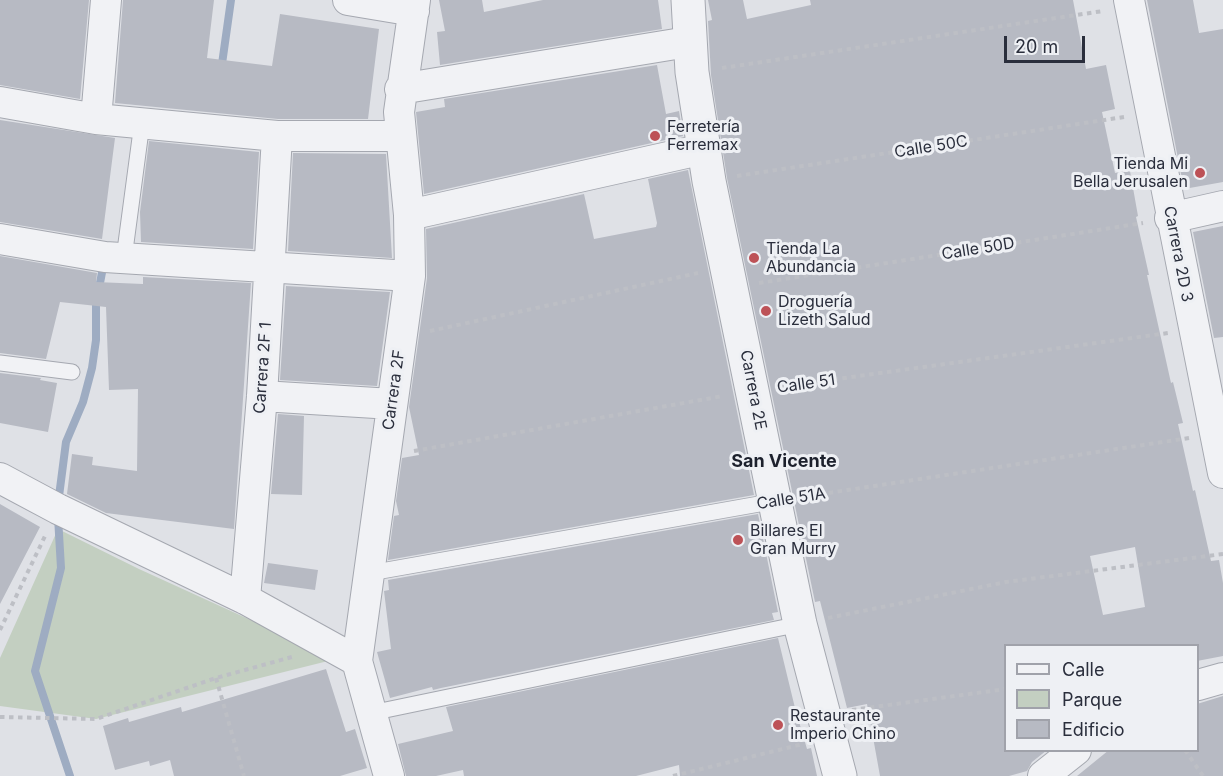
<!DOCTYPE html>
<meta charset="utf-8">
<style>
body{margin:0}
#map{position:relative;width:1223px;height:776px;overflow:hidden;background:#dfe1e6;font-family:Inter,sans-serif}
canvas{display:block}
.legend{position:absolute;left:1004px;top:644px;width:195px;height:108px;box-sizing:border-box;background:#eef0f4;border:2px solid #a0a2aa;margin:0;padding:8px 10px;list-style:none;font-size:18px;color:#2a2e3c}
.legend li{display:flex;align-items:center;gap:12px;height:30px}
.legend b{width:30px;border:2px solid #a0a2aa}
.scale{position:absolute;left:1004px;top:36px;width:81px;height:27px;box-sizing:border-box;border:3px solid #2a2e3c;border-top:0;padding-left:8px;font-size:18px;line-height:21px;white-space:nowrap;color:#2a2e3c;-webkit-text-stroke:4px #eef0f4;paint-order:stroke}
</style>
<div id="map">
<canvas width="1223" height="776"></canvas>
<ul class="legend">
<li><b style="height:8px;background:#f1f2f5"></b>Calle</li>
<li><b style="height:16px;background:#c3cfc1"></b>Parque</li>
<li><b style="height:16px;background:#b7bac3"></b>Edificio</li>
</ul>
<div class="scale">20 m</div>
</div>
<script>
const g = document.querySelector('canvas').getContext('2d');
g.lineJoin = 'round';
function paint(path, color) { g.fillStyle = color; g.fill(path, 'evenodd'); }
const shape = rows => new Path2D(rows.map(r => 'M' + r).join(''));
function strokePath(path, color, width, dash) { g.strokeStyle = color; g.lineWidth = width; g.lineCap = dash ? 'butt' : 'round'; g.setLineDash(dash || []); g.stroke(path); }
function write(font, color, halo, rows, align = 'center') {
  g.font = font + ' Inter,sans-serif'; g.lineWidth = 6; g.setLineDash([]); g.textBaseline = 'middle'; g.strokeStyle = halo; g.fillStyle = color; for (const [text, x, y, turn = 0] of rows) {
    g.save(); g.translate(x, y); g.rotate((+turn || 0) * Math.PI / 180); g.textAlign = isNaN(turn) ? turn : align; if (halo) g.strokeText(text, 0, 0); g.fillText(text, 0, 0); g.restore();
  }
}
paint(shape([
 [58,529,139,569,336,659,96,719,0,706,0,658]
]), '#c3cfc1');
strokePath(shape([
 [221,71,231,0],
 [58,504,66,442,83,402,92,368,96,340,96,304,104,262],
 [58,517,61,568,35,671,70,776]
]), '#9eacc2', 8);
paint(shape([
 [0,0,89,0,80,99,0,85],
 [123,0,214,0,207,58,272,66,280,14,379,29,368,119,278,119,115,103],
 [439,0,482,0,484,12,543,0,658,0,662,29,440,65,437,32,445,31],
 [708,0,743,0,747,19,811,5,810,0,1073,0,1086,69,1106,65,1115,109,1102,112,1115,173,1130,171,1138,216,1136,217,1149,275,1147,275,1171,383,1173,382,1183,423,1178,424,1193,491,1195,490,1211,561,1219,560,1223,583,1223,656,1197,661,1197,645,1005,645,1005,750,1047,750,1032,762,1027,771,1009,776,880,776,867,704,847,708,820,601,815,602,727,178,711,75,708,21,712,20],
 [1135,547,1145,607,1103,615,1090,556],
 [1147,0,1193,0,1199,33,1223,29,1223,182,1184,189],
 [657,65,666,114,679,111,683,136,424,194,416,112,445,107,444,99],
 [0,120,115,138,102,239,0,222],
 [149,141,259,152,253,249,141,242,140,212],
 [293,153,386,154,392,258,288,251],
 [688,170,754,495,388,560,394,516,399,515,396,501,402,458,419,455,409,407,427,278,426,229,584,194,594,239,656,227,657,223,648,179],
 [1223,226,1223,337,1214,338,1193,232],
 [0,256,97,273,96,282,143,284,143,277,251,283,234,529,106,513,67,494,72,454,93,457,92,465,137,471,138,389,109,390,106,307,60,302,46,359,0,353],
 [286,286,390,292,377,386,280,380],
 [0,373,41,378,40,380,57,383,48,432,0,423],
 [278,414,304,416,302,495,271,494],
 [0,504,40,527,0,604],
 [758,514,778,612,772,613,774,620,441,688,433,690,432,687,390,698,377,652,391,649,384,591,389,590,388,580],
 [268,563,318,570,315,590,264,583],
 [778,638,795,708,807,749,811,748,817,776,680,776,679,765,636,776,464,776,463,770,436,776,406,776,398,744,453,731,446,707],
 [326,669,346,732,355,729,367,768,340,776,174,776,170,760,150,766,149,761,115,770,103,726,128,718,129,722,181,707,182,712],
 [1223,696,1223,776,1077,776,1109,750,1197,750,1197,704]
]), '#b7bac3');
const service = shape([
 [124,258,142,123],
 [0,363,72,372],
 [370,573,776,501],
 [371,713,800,624]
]);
const minor = shape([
 [348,0,414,11],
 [1129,0,1223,473],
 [400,89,688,42],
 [0,102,96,119,277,136,400,136],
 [96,119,106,0],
 [409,215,704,149],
 [1170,218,1223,206],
 [0,239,105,257,410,276],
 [262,396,392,404],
 [0,478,58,509,245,599,357,661],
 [245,599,262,396,277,136],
 [1198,685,1223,678],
 [389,776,357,661,410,276,409,215,399,112,415,0],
 [1043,776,1076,750]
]);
const tertiary = shape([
 [688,0,692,72,709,181,800,624,840,776]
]);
strokePath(service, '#a5a8b0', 17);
strokePath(minor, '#a5a8b0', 32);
strokePath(tertiary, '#a5a8b0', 35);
strokePath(shape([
 [722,68,1103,11],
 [737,176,1124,117],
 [759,283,1143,223],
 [430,331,698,273],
 [780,387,1168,333],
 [414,451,723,396],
 [802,497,1189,438],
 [828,618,1006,582,1223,554],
 [0,630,46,534],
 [216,678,244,776],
 [852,710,1006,689],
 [0,717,96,719,216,678,292,657],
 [1185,750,1203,776],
 [673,776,803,744]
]), '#bdbfc5', 4, [4.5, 4.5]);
strokePath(service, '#f1f2f5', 15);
strokePath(minor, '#f1f2f5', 30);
strokePath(tertiary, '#f1f2f5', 33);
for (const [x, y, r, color] of [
 [655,136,6,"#bd5257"],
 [1200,173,6,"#bd5257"],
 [754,258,6,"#bd5257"],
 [766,311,6,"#bd5257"],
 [738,540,6,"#bd5257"],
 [778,725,6,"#bd5257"]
]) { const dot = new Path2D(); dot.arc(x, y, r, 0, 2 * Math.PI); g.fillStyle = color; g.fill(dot); strokePath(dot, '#eef0f4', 2); }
write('16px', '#2a2e3c', '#eef0f4', [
 ["Ferretería",667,127],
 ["Ferremax",667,145],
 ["Tienda Mi",1188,164,"right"],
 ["Bella Jerusalen",1188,182,"right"],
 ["Tienda La",766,249],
 ["Abundancia",766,267],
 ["Droguería",778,302],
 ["Lizeth Salud",778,320],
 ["Billares El",750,531],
 ["Gran Murry",750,549],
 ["Restaurante",790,716],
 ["Imperio Chino",790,734]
], 'left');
write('16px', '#2a2e3c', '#eef0f4', [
 ["Calle 50C",931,147,-9],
 ["Calle 50D",978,249,-9],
 ["Carrera 2D 3",1178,254,79],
 ["Carrera 2F 1",263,368,-86],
 ["Calle 51",806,384,-8],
 ["Carrera 2F",394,390,-82],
 ["Carrera 2E",753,390,79],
 ["Calle 51A",791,499,-9]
]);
write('bold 18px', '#1c202c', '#eef0f4', [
 ["San Vicente",784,462]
]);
</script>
